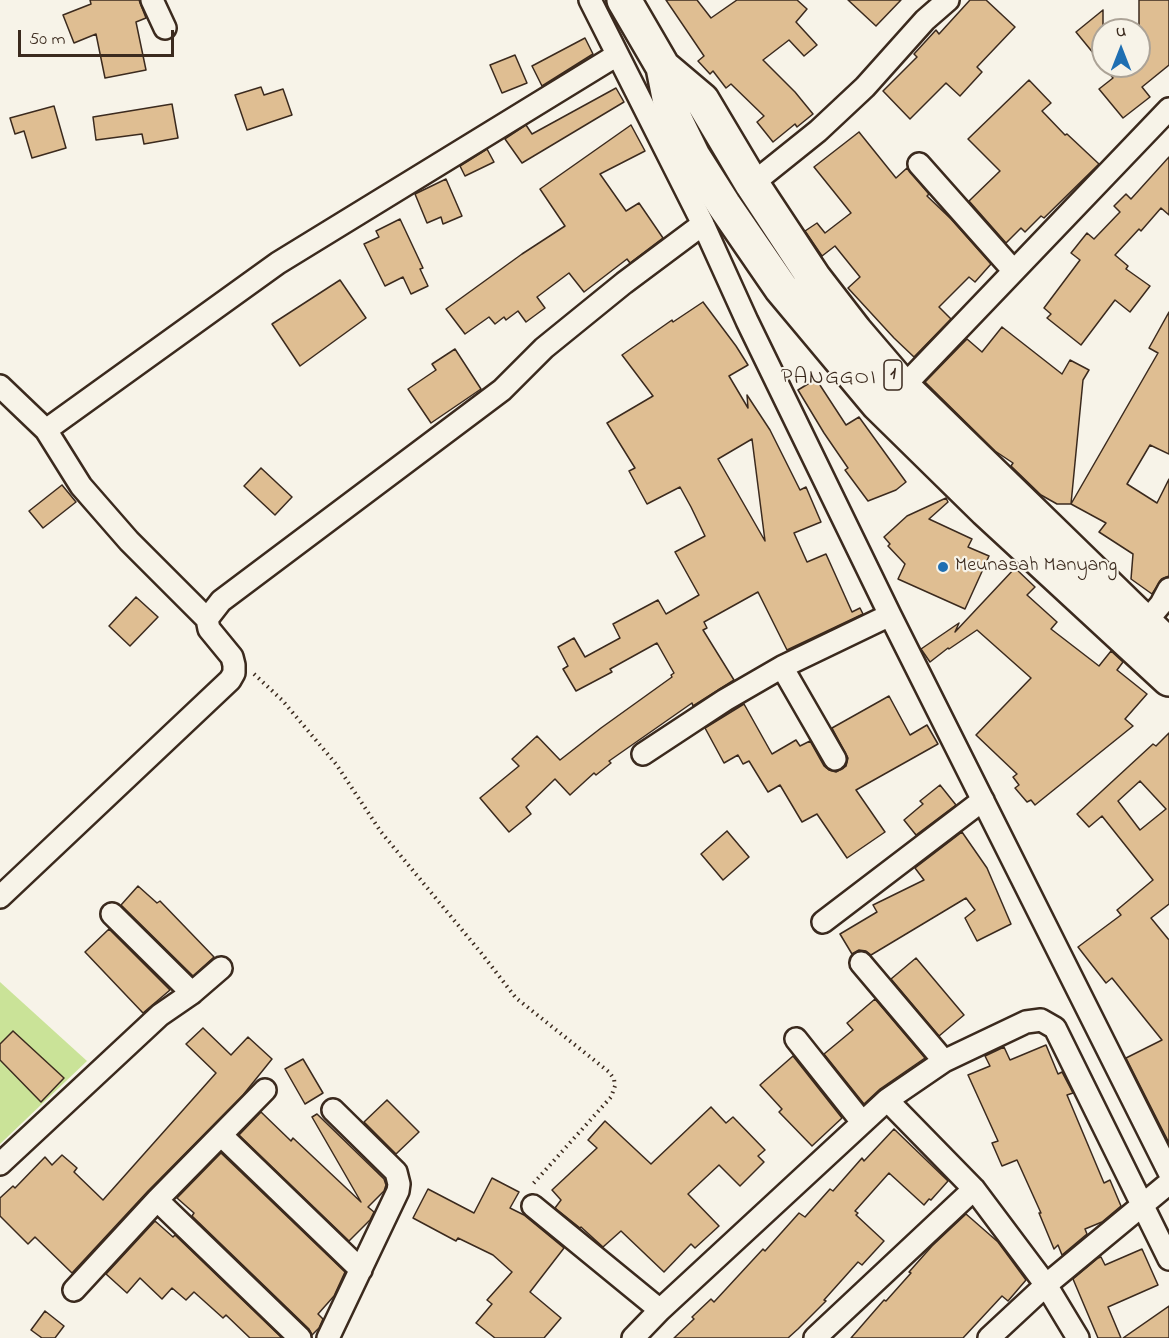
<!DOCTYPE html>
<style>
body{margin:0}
#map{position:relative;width:1169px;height:1338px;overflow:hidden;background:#f7f3e8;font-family:"Indie Flower",sans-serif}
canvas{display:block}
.north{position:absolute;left:1091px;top:18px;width:60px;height:60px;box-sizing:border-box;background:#f7f3e8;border:2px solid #aca397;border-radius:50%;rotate:0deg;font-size:16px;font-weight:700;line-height:24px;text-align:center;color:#3b2a1e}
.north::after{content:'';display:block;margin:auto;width:21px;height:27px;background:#1f6fb2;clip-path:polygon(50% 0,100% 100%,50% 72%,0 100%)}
.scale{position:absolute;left:18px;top:30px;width:156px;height:27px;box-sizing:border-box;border:3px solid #3b2a1e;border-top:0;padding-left:8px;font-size:18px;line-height:21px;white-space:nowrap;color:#3b2a1e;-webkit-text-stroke:4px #f7f3e8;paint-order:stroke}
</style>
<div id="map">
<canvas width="1169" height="1338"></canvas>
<div class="north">U</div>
<div class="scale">50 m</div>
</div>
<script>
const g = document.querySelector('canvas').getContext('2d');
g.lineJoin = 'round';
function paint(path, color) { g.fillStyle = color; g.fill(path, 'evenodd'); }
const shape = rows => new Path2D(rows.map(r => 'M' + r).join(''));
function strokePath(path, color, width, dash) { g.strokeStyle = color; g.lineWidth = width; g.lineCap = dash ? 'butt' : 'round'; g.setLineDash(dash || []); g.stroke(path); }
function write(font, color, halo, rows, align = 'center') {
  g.font = font + ' "Indie Flower",sans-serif'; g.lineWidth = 4.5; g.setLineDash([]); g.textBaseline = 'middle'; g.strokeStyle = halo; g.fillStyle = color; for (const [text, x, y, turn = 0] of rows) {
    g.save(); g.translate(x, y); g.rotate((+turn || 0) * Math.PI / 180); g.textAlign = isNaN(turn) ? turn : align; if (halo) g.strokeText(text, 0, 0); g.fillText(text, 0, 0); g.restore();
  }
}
paint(shape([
 [0,982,87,1061,0,1144]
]), '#cae398');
const building = shape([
 [90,0,139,0,146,18,136,22,146,70,105,78,96,34,74,43,63,15,91,4,90,0],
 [666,0,697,0,711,18,737,0,797,0,807,9,796,22,817,45,804,56,789,40,763,60,795,92,813,114,797,127,795,124,773,142,757,122,764,116,731,84,726,88,713,71,710,74,698,61,704,56,666,0],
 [848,0,901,0,876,26,848,0],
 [970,0,986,0,1015,27,977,67,982,72,960,96,946,83,910,119,883,91,917,57,914,54,936,30,939,34,970,0],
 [1139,0,1169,0,1169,65,1142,87,1150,97,1123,118,1099,89,1113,78,1104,66,1139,66,1139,0],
 [1103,10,1103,65,1076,32,1103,10],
 [585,38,593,54,542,86,532,66,585,38],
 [515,55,527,83,502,93,490,65,515,55],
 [1029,80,1051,103,1042,111,1065,135,1067,134,1099,164,1044,218,1041,216,1025,232,1021,228,1006,243,969,201,1000,171,968,139,1029,80],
 [261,87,264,95,283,89,292,115,247,130,235,95,261,87],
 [616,88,624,102,522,163,505,139,526,125,532,134,616,88],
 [172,104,178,138,144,144,142,134,96,140,93,117,172,104],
 [54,106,66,148,32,158,24,131,15,134,10,118,54,106],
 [631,125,645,151,600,174,626,211,639,203,663,238,630,263,627,259,584,292,569,273,537,297,545,308,526,322,518,311,506,320,504,317,495,324,489,317,465,334,446,309,522,254,565,226,540,189,631,125],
 [859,132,896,178,907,168,929,194,927,196,951,219,991,264,975,282,969,277,939,307,951,319,914,357,894,338,848,288,860,277,835,246,822,256,805,231,817,223,825,233,851,213,814,167,859,132],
 [487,149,494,162,465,176,460,166,487,149],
 [1169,157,1169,215,1161,208,1141,231,1139,229,1115,255,1128,266,1126,269,1150,286,1130,312,1115,300,1081,345,1047,318,1051,314,1044,308,1080,260,1071,253,1087,233,1094,239,1120,212,1114,206,1126,194,1131,199,1169,157],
 [446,179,462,216,443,224,441,217,427,223,415,194,446,179],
 [400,219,423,268,420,269,428,286,411,294,403,277,385,286,364,244,379,237,376,231,400,219],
 [340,280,366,318,300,366,272,324,340,280],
 [703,302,736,346,748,365,729,376,748,408,747,395,770,430,800,490,806,487,821,522,794,533,807,562,826,554,852,612,860,608,863,614,787,650,758,592,704,622,707,628,703,630,734,680,693,706,692,703,609,761,611,763,596,775,594,773,570,795,555,779,526,807,531,814,509,832,480,798,519,766,512,759,537,736,560,760,601,728,672,677,671,675,674,673,657,643,610,669,612,672,576,691,563,669,568,666,558,647,574,638,585,657,620,638,613,624,658,600,666,614,699,595,675,552,705,536,691,507,680,487,647,504,629,471,635,468,607,423,653,396,622,355,672,320,673,322,703,302],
 [752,439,765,541,718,459,752,439],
 [1169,312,1169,454,1150,445,1127,484,1157,503,1169,479,1169,576,1162,579,1152,594,1131,579,1133,554,1099,532,1106,523,1071,504,1158,353,1149,348,1169,312],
 [1002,327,1062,374,1070,360,1089,370,1083,380,1071,504,1057,504,1041,495,1011,466,1013,463,995,451,925,382,967,339,982,352,1002,327],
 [455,349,481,389,431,423,408,389,436,370,432,364,455,349],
 [816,379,846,425,859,417,906,482,896,490,868,501,845,470,848,468,824,433,798,390,816,379],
 [261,468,292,497,275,515,244,486,261,468],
 [62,485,76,502,43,528,29,511,62,485],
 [946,498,948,502,929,519,972,539,968,547,989,556,965,609,898,579,905,564,888,546,890,544,884,537,907,516,946,498],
 [1015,568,1035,587,1027,595,1057,622,1051,629,1099,666,1111,651,1123,662,1117,670,1147,694,1125,719,1133,726,1035,805,1031,800,1027,802,1015,788,1019,785,1013,777,1017,774,976,735,1031,678,977,630,949,649,948,648,930,662,921,649,959,623,955,632,1015,568],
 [136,597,158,617,130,646,109,626,136,597],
 [889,696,910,735,927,725,938,744,856,790,885,832,847,858,817,814,802,822,780,785,768,792,749,761,743,764,738,755,724,763,705,728,744,704,772,754,796,740,800,746,810,741,824,766,829,770,836,772,846,766,848,758,832,728,889,696],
 [1169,733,1169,904,1151,918,1169,940,1169,1143,1126,1058,1162,1040,1112,978,1106,983,1078,947,1121,915,1117,910,1153,880,1102,816,1089,827,1077,814,1153,744,1156,746,1169,733],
 [1140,781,1166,809,1140,830,1118,801,1140,781],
 [940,785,956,805,916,835,904,820,923,804,920,801,940,785],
 [727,831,749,857,723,880,701,854,727,831],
 [962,832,987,868,1011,924,977,941,965,918,975,910,966,898,871,955,866,951,859,950,852,954,840,934,877,912,873,905,924,880,915,868,962,832],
 [138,886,157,903,160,901,214,957,193,976,121,905,138,886],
 [109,929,170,990,143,1013,85,952,109,929],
 [916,958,964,1015,939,1036,891,979,916,958],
 [875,999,925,1058,880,1089,864,1104,824,1054,853,1030,847,1023,875,999],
 [203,1028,231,1055,248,1037,272,1059,243,1095,148,1191,72,1273,35,1237,28,1244,0,1216,0,1198,13,1186,15,1188,45,1157,52,1165,62,1155,77,1168,74,1172,103,1200,216,1073,186,1044,203,1028],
 [13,1031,64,1078,41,1102,0,1060,0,1044,13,1031],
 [1046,1045,1058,1074,1062,1072,1073,1093,1067,1095,1104,1183,1110,1180,1121,1206,1102,1222,1085,1229,1087,1234,1062,1255,1058,1245,1054,1249,1039,1213,1041,1213,1017,1160,1002,1166,992,1143,998,1141,968,1075,990,1066,985,1056,1004,1047,1010,1060,1046,1045],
 [793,1056,842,1118,812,1146,779,1112,782,1109,760,1085,793,1056],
 [303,1059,323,1093,305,1104,285,1069,303,1059],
 [387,1100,419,1132,396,1154,364,1122,387,1100],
 [711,1107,726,1123,733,1117,765,1150,758,1156,764,1162,740,1186,719,1165,688,1194,719,1226,695,1248,691,1244,664,1272,621,1231,603,1247,581,1227,580,1228,555,1208,561,1200,552,1190,597,1148,588,1140,605,1121,651,1164,711,1107],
 [261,1112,291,1141,293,1138,361,1202,312,1117,317,1114,384,1179,386,1185,384,1191,368,1207,374,1212,370,1220,349,1241,239,1135,261,1112],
 [894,1129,948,1181,931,1200,929,1199,924,1205,889,1173,855,1211,858,1213,856,1215,884,1241,862,1265,858,1262,824,1300,826,1301,798,1329,788,1338,674,1338,694,1319,692,1317,711,1299,714,1302,763,1249,765,1251,799,1213,805,1217,830,1189,833,1191,862,1158,864,1161,894,1129],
 [221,1153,345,1272,334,1296,318,1314,323,1319,319,1328,312,1335,309,1329,192,1216,194,1213,177,1198,221,1153],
 [492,1178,519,1192,510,1208,524,1215,564,1248,530,1292,561,1318,544,1338,495,1338,476,1323,492,1304,487,1300,512,1272,493,1255,458,1238,456,1241,413,1218,428,1189,474,1213,492,1178],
 [966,1214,998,1242,1026,1280,1008,1301,1002,1296,963,1338,851,1338,884,1300,886,1301,911,1273,909,1272,932,1246,966,1214],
 [155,1221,173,1237,175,1235,282,1338,250,1338,226,1315,223,1318,194,1292,186,1300,172,1288,162,1299,140,1278,127,1293,106,1274,155,1221],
 [1142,1249,1158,1285,1108,1307,1121,1338,1098,1338,1073,1279,1098,1258,1101,1257,1105,1265,1142,1249],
 [1169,1306,1169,1338,1123,1338,1169,1306],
 [45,1311,64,1326,55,1338,42,1338,31,1330,45,1311]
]);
paint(building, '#dfbe92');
strokePath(building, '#3b2a1e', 1.5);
const street = shape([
 [152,0,165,28],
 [590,0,703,224,747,321,890,615,1169,1172],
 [919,164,1013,270],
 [752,184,818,131,865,87,925,20,948,0],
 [0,386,46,430,81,486,129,541,207,619],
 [894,393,903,387,1169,109],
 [46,430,278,263,617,55],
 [1145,623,1161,604,1169,589],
 [782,667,835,759],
 [643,754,725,700,782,667,890,615],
 [0,897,230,680,234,673,234,665,232,657,209,629,207,619,221,601,502,390,544,348,624,283,703,224],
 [112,914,192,993],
 [823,922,983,800],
 [861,963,944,1061],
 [796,1039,862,1122],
 [265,1090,157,1200,300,1338],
 [887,1100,944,1061,1026,1022,1041,1020,1055,1028,1169,1259],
 [221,1135,361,1270],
 [0,1164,160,1015,192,993,221,968],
 [533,1206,660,1310],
 [74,1290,157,1200],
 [328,1338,398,1191,399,1184,396,1172,333,1110],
 [633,1338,660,1310,887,1100,974,1189,1046,1285,1078,1338],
 [815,1338,974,1189],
 [989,1338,1046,1285,1169,1183]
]);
const highway = shape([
 [624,0,663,67,702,100,752,184,814,278,855,331,903,387,1169,646],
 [663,67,672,113,693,156,724,205,781,288,878,404,986,510,1169,679]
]);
strokePath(street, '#3b2a1e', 26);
strokePath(highway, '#3b2a1e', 38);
strokePath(shape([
 [254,674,282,700,336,764,381,832,482,954,509,989,516,998,609,1072,614,1079,615,1086,611,1097,532,1185]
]), '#3b2a1e', 4, [1.5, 4.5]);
strokePath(street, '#f7f3e8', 21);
strokePath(highway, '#f7f3e8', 33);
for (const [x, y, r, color] of [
 [943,567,6,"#1f6fb2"]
]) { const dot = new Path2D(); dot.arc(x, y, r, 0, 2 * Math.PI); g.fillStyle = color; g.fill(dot); strokePath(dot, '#f7f3e8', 2); }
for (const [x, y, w] of [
 [893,375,18]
]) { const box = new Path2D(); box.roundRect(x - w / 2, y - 15, w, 30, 4.5); g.fillStyle = '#f7f3e8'; g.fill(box); strokePath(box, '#3b2a1e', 1.5); }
write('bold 18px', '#3b2a1e', null, [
 ["1",893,375]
]);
write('20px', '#3b2a1e', '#f7f3e8', [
 ["Meunasah Manyang",955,567]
], 'left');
g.letterSpacing = '1.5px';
write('22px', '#3b2a1e', '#f7f3e8', [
 ["PANGGOI",829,379]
]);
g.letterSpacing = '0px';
</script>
